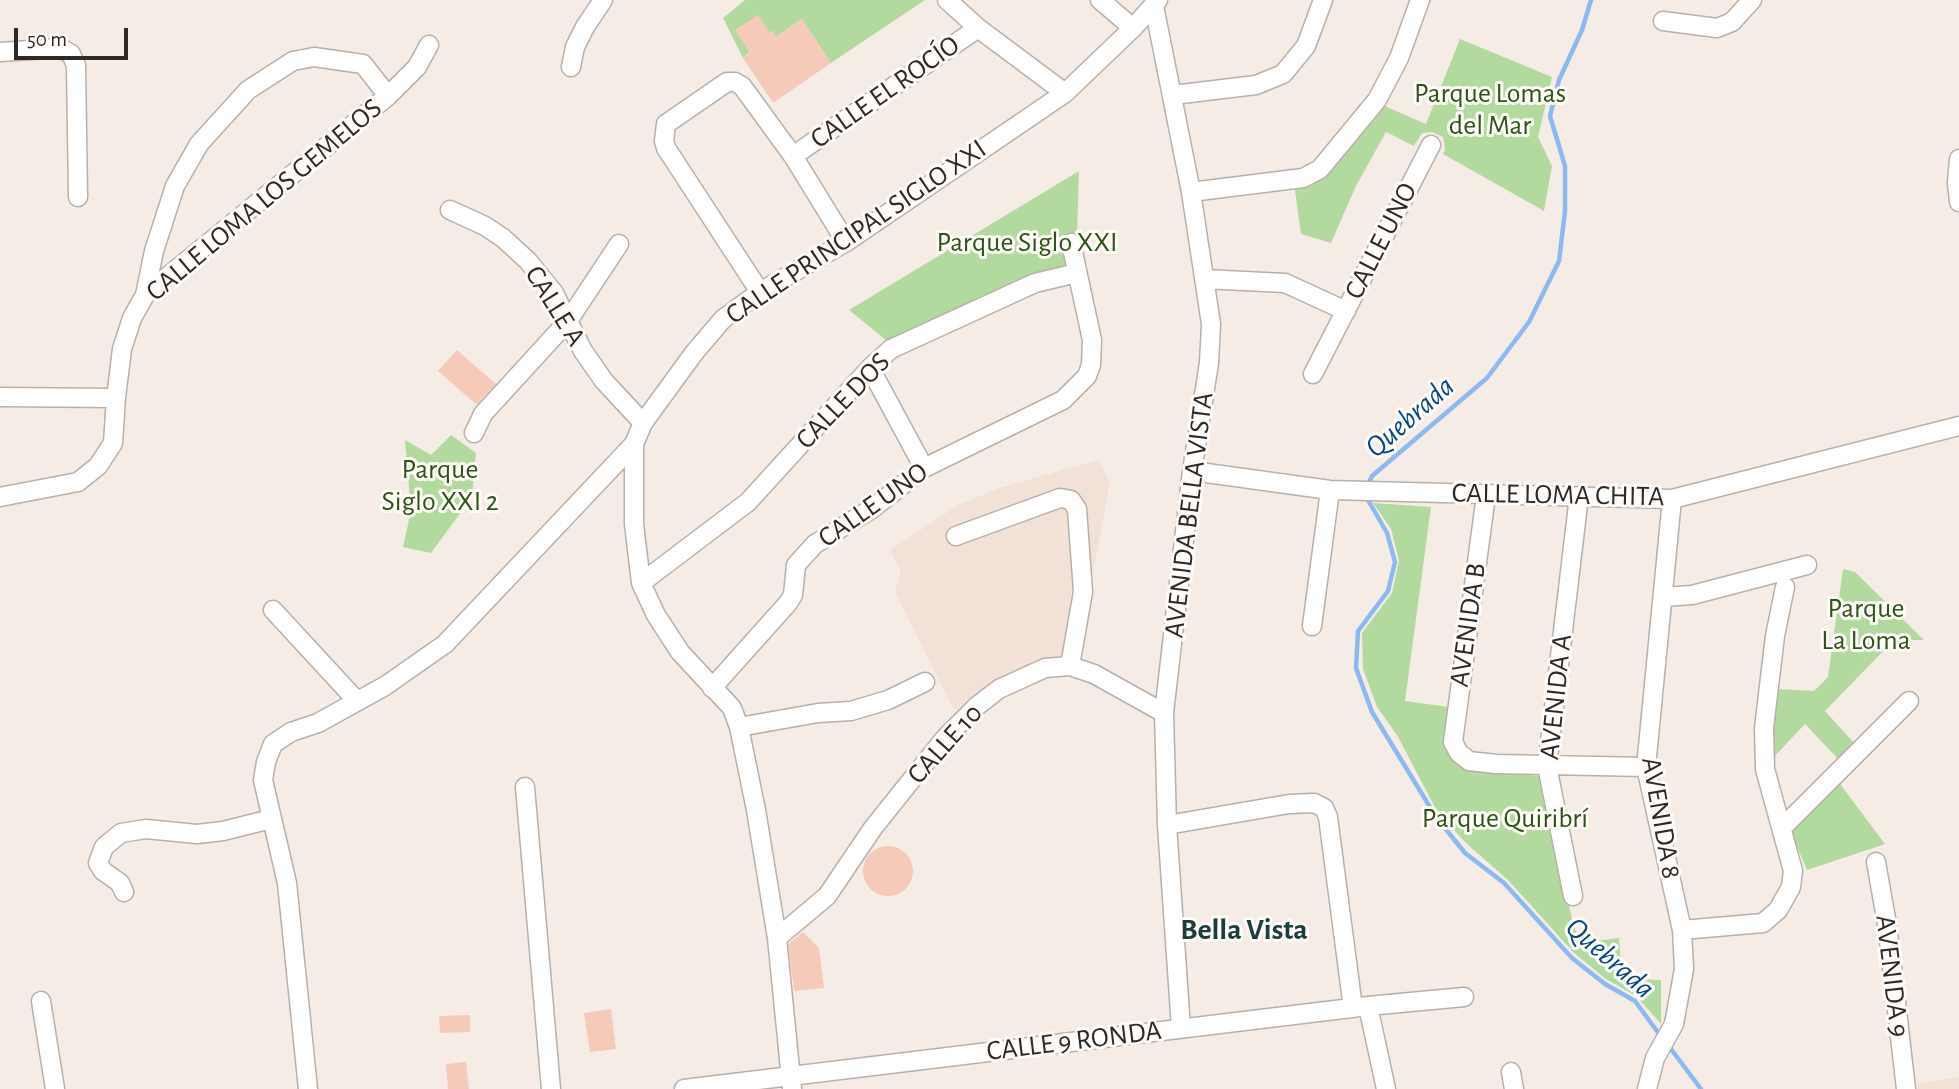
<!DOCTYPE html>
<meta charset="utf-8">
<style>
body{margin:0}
#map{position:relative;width:1959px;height:1089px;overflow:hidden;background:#f6ece6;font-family:"Alegreya Sans",sans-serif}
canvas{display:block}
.scale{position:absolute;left:14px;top:28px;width:114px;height:32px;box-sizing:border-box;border:4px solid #2c2926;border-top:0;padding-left:9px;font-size:21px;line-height:24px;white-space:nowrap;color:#2c2926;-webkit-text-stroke:5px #fefbf8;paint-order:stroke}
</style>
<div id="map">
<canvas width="1959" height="1089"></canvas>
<div class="scale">50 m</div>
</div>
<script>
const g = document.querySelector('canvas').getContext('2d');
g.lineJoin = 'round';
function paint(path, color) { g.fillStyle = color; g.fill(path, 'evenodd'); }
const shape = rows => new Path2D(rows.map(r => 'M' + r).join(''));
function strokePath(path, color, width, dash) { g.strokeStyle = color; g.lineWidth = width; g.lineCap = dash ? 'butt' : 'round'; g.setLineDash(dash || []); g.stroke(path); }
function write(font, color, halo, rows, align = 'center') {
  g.font = font + ' "Alegreya Sans",sans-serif'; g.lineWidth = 6; g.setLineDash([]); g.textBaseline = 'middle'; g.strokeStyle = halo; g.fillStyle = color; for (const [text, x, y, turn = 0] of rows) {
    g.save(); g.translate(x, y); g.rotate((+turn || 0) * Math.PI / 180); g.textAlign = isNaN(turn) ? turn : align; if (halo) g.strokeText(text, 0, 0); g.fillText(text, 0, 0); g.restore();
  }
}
paint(shape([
 [1098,460,1110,482,1077,661,1048,662,1022,667,989,686,954,710,895,592,901,572,890,550,958,505,999,488],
 [1959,1077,1959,1089,1918,1089,1917,1083]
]), '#f2e1d6');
paint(shape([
 [745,0,925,0,831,63,802,19,776,37,773,31,770,33,743,58,723,18],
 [1460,39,1552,77,1538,137,1552,166,1544,211,1443,154,1445,149,1443,137,1432,132,1422,133,1414,146,1386,132,1356,186,1331,243,1301,234,1294,183,1380,104,1426,124],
 [1079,171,1077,235,1062,238,1067,270,1009,284,887,341,849,310],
 [451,435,476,453,472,497,431,553,403,547,411,511,405,440,431,455],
 [1373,503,1431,507,1405,701,1449,707,1447,748,1454,760,1466,771,1542,776,1573,924,1581,943,1619,938,1622,978,1661,980,1661,1024,1636,996,1606,979,1574,953,1508,880,1467,844,1438,813,1397,735,1377,707,1363,669,1362,633,1392,593,1399,561,1391,529],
 [1843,569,1855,572,1924,640,1894,640,1825,711,1856,745,1840,761,1805,724,1771,760,1777,689,1814,691,1828,677],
 [1837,780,1885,844,1807,870,1791,833,1795,822]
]), '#b2da9e');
strokePath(shape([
 [1368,485,1372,476,1487,378,1529,322,1559,261,1565,211,1565,166,1550,116,1559,80,1582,30,1591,0],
 [1368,494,1368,500,1387,533,1395,562,1388,591,1358,631,1356,668,1372,712,1436,817,1465,853,1504,883,1572,958,1605,984,1635,1001,1662,1038],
 [1668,1045,1701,1089]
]), '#8cb9f0', 4.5);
paint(shape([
 [758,15,770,33,773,31,776,37,802,19,831,63,773,103,743,58,750,53,735,30],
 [457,350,496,384,477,405,438,371],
 '863 871a25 25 0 1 1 50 0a25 25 0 1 1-50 0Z',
 [803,932,819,948,824,988,794,991,788,944],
 [611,1009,616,1049,590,1052,584,1013],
 [470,1015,470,1032,440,1033,439,1016],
 [466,1062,469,1089,448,1089,446,1064]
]), '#f6cab9');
const minor = shape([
 [947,0,978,28,1065,93],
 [1100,0,1133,28],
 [1154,6,1191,192,1211,324,1209,363,1192,471,1164,713,1167,825,1181,1028],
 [1663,21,1717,28,1732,22,1752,0],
 [0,52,60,48,71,54,76,65,78,197],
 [571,67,575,47,585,27,603,0],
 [1173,95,1256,85,1283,74,1306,46,1323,0],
 [793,156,978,28],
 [1959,159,1957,183,1959,202],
 [1191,192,1303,178,1320,169,1377,100,1399,58,1420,0],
 [450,210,485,226,503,238,528,261,554,293,583,351,604,381,643,423],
 [1204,279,1285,283,1346,311],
 [760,292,666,148,664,141,666,124,727,82,735,82,742,86,793,156,846,242],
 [145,295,154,251,175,186,199,144,248,90,293,61,314,57,363,64,388,96],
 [870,368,924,468],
 [1313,374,1431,145],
 [0,397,116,398],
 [474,433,483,414,568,321,619,244],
 [634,444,634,524,641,583,656,615,680,652,732,708,739,727,756,810,777,938,792,1089],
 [1192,471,1330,490,1672,499,1959,426],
 [1486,495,1453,742,1459,753,1469,761,1496,764,1646,767],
 [0,497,78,482,98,466,113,443,116,398,122,349,132,318,145,295,388,96,417,67,429,45],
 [956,536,1060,498,1071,500,1077,509,1083,592,1070,666],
 [641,583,748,502,870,368,891,349,1035,283,1077,273],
 [1663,597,1692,595,1807,565],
 [273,610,357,701],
 [1312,626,1330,490],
 [712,688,788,603,793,595,796,565,815,544,873,508,924,468,1063,400,1087,376,1091,365,1092,340,1071,243],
 [739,727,818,713,851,711,888,700,925,682],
 [525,787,551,1089],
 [1167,825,1289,804,1314,803,1324,808,1328,817,1353,1008],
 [1782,828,1909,701],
 [1876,862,1887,924,1906,1089],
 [124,892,120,883,103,871,98,863,104,847,121,833,146,829,197,834,223,831,271,819],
 [1573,896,1547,766,1579,496],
 [1682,930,1763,923,1778,910,1791,887,1793,871,1765,769,1764,728,1775,636,1785,587],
 [777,938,827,896,873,828,945,738,977,706,999,689,1045,668,1070,666,1094,674,1164,713],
 [41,1001,55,1089],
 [1368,1006,1386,1089],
 [1511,1072,1514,1089],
 [308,1089,287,883,263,780,266,762,273,744,291,732,318,723,385,686,445,644,634,444,643,423,694,353,723,319,760,292,846,242,1065,93,1133,28,1158,0],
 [684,1089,1368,1006,1464,997],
 [1647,1089,1655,1058,1674,1024,1684,969,1682,930,1646,767,1672,499]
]);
strokePath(minor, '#b9b0aa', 21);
strokePath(minor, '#fff', 18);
write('28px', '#2c2926', '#fefbf8', [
 ["CALLE EL ROCÍO",885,92,-35],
 ["CALLE LOMA LOS GEMELOS",264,200,-40],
 ["CALLE PRINCIPAL SIGLO XXI",856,232,-34],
 ["CALLE UNO",1381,241,-63],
 ["CALLE A",555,306,58],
 ["CALLE DOS",843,401,-46],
 ["CALLE LOMA CHITA",1558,495,1],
 ["CALLE UNO",873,505,-35],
 ["AVENIDA BELLA VISTA",1189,515,-83],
 ["AVENIDA B",1468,625,-82],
 ["AVENIDA A",1556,697,-84],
 ["CALLE 10",945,744,-48],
 ["AVENIDA 8",1661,818,80],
 ["AVENIDA 9",1892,976,83],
 ["CALLE 9 RONDA",1074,1041,-7]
]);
write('28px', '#2e5316', '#fefbf8', [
 ["Parque Lomas",1490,94],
 ["del Mar",1490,126],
 ["Parque Siglo XXI",1027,243],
 ["Parque",440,470],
 ["Siglo XXI 2",440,502],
 ["Parque",1866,609],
 ["La Loma",1866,641],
 ["Parque Quiribrí",1505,819]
]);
write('italic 30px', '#034786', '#fefbf8', [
 ["Quebrada",1410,417,-41],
 ["Quebrada",1610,958,41]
]);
write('bold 30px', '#1a3d3e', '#fefbf8', [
 ["Bella Vista",1244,930]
]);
</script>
